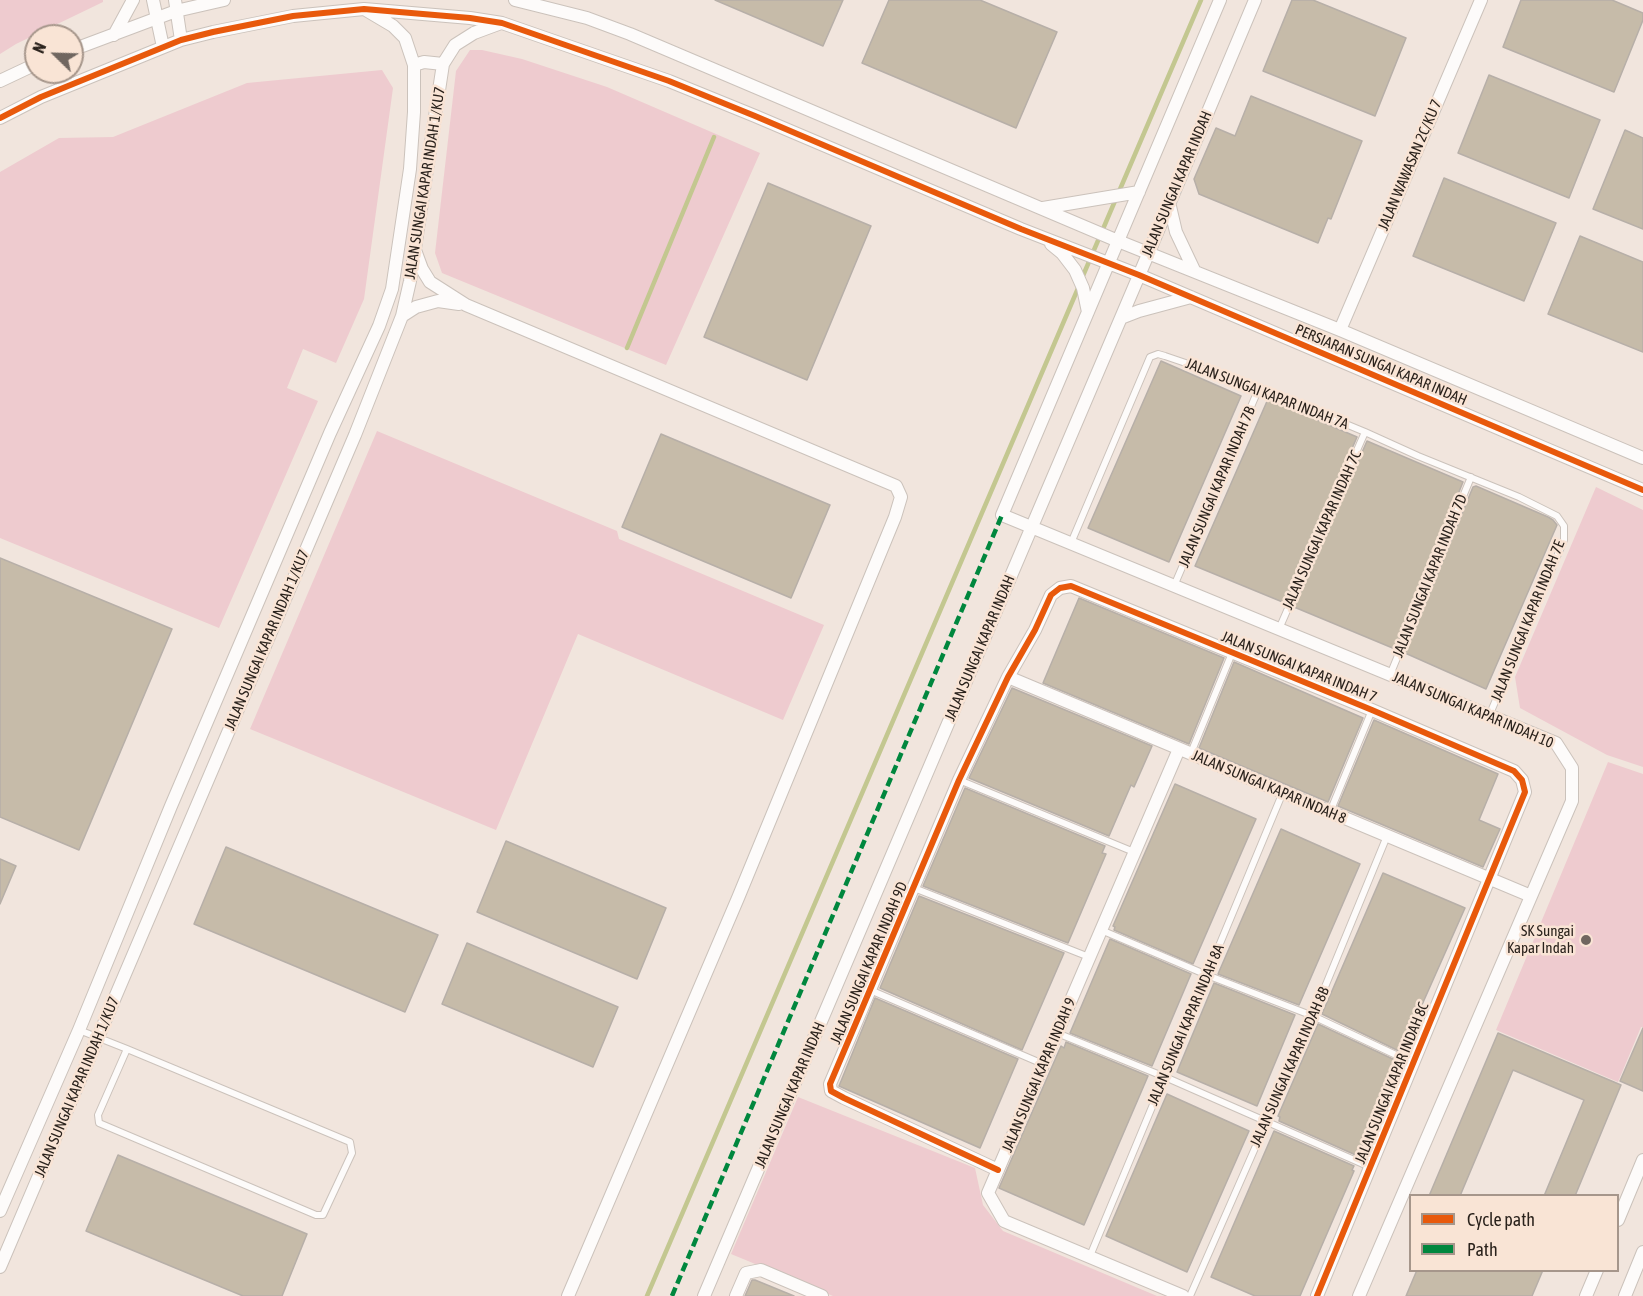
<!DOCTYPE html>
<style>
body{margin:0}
#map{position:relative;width:1643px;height:1296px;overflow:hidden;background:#f1e5dd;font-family:"Asap Condensed",sans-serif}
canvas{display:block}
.legend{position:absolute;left:1409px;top:1194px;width:210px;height:78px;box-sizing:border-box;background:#f9e4d5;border:2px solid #a6968b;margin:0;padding:8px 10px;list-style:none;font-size:18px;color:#2a221c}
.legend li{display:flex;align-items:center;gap:12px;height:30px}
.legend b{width:30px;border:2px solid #a6968b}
.north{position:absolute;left:24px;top:24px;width:60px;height:60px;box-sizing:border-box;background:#f9e4d5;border:2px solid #a6968b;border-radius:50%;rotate:293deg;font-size:16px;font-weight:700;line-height:24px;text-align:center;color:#2a221c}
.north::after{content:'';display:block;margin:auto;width:21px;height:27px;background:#706660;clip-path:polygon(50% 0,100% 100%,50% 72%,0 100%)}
</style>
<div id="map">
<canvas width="1643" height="1296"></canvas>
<ul class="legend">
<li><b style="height:8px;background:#e8590c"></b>Cycle path</li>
<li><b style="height:8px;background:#00873e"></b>Path</li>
</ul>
<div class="north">N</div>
</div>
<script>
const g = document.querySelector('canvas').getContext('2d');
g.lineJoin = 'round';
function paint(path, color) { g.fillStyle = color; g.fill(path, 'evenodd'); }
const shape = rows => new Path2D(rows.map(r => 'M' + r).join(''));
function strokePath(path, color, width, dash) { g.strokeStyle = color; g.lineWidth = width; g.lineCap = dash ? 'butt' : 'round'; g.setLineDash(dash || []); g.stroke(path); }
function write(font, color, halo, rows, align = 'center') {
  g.font = font + ' "Asap Condensed",sans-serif'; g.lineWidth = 5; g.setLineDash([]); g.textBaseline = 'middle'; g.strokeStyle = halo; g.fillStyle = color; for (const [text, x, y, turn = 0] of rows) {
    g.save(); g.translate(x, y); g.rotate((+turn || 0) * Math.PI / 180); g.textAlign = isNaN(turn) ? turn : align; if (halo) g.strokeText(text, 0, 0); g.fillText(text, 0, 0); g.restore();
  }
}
paint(shape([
 [0,0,103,0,103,2,16,44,0,54],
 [470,50,482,50,522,59,607,87,760,153,666,365,442,273,435,253,456,71],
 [382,70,393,88,364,299,336,363,303,349,287,388,318,401,219,628,0,538,0,172,59,138,113,137,247,83],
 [377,431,617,531,619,539,824,625,783,720,578,634,496,830,250,729],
 [1596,487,1643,510,1643,767,1607,755,1520,708,1515,677],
 [1608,762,1643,774,1643,1027,1641,1027,1618,1082,1496,1030],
 [798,1097,975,1168,983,1205,1003,1231,1157,1296,833,1296,731,1254]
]), '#eecbcf');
strokePath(shape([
 [1082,278,1201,0],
 [627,348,714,137],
 [647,1296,1079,286]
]), '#c3c790', 4.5);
const building = shape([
 [715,0,843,0,823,46,715,0],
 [889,0,980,0,1057,32,1016,128,862,63,889,0],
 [1292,0,1313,0,1406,38,1375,116,1263,71,1292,0],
 [1521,0,1612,0,1643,13,1643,20,1614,92,1503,47,1521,0],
 [1489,75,1600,120,1569,198,1458,153,1489,75],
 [1251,96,1362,141,1331,219,1328,218,1318,243,1199,194,1194,179,1216,128,1235,136,1251,96],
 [1625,130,1643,138,1643,229,1593,209,1625,130],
 [1444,178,1556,223,1524,301,1413,256,1444,178],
 [768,183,871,226,807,380,704,337,768,183],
 [1580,236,1643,262,1643,352,1548,314,1580,236],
 [1161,361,1241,396,1169,562,1088,528,1161,361],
 [1268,399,1357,437,1285,603,1195,566,1268,399],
 [661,434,830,505,791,598,622,527,661,434],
 [1367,441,1463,482,1395,649,1294,607,1367,441],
 [1476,486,1548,517,1553,520,1557,525,1486,689,1405,653,1473,487,1476,486],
 [0,558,172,629,79,850,0,817,0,558],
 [1079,598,1224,658,1189,744,1043,683,1079,598],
 [1234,662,1363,718,1328,802,1199,748,1234,662],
 [1012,688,1152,746,1134,787,1131,785,1109,836,969,778,1012,688],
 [1374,720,1498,774,1479,820,1500,829,1483,867,1338,806,1374,720],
 [1175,784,1256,819,1193,964,1114,930,1115,927,1113,926,1175,784],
 [965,788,1105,846,1102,853,1106,854,1068,943,923,886,965,788],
 [1281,829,1360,864,1299,1005,1218,974,1281,829],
 [506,841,666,908,637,979,477,912,506,841],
 [226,847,438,935,405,1012,194,924,226,847],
 [0,859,16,866,0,904,0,859],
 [1383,873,1465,908,1401,1052,1322,1014,1383,873],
 [919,896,1064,953,1022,1050,880,988,919,896],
 [1110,939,1191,974,1152,1066,1070,1033,1110,939],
 [467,943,618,1007,593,1067,442,1004,467,943],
 [1214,983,1295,1015,1257,1106,1177,1072,1214,983],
 [875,998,1018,1059,980,1148,839,1086,875,998],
 [1318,1024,1397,1061,1358,1156,1279,1121,1280,1117,1278,1116,1318,1024],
 [1643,1028,1643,1091,1620,1081,1643,1028],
 [1498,1033,1621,1085,1575,1196,1544,1196,1584,1100,1513,1070,1460,1196,1429,1196,1498,1033],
 [1066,1042,1148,1076,1084,1225,999,1188,1061,1046,1064,1048,1066,1042],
 [1167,1094,1249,1131,1187,1272,1106,1236,1167,1094],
 [1274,1131,1354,1166,1352,1170,1354,1171,1300,1296,1255,1296,1211,1277,1274,1131],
 [118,1155,307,1234,282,1296,243,1296,86,1231,118,1155],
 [1417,1270,1543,1270,1532,1296,1406,1296,1417,1270],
 [752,1280,755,1280,794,1296,745,1296,752,1280]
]);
paint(building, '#c6bba9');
strokePath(building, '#b7afa8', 1.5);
const lane = shape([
 [1071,543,1150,357,1158,354,1165,356,1259,388,1365,432,1418,456,1519,497,1557,516,1564,526,1564,540,1489,716],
 [1174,586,1259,388],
 [1279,629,1365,432],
 [1390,675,1471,477],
 [1191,753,1232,653],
 [959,780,1134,852],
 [1330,812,1372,710],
 [914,888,1089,957],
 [1101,930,1207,975,1313,1016,1413,1063],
 [870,990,1043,1064],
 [79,1030,127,1049,350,1142,352,1153,323,1215,316,1215,99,1123,98,1115,127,1049],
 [1057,1033,1165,1077,1370,1167],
 [1090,1256,1283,792],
 [1190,1296,1313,1016,1387,836]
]);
const street = shape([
 [153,0,163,47],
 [175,0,181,40],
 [515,0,587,18,630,34,1118,241,1340,330,1643,458],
 [1220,0,1002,515,1556,743,1572,768,1572,801,1359,1296],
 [114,35,133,0],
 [72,50,176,11,224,0],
 [414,65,424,62,443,64],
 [0,81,36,64],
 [0,118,41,97,181,40,213,32,293,16,364,9,470,18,502,23,669,81,755,116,1021,229,1139,275,1643,490],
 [1169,202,1176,232,1194,270],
 [1043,208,1139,192],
 [1051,244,1062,253,1075,270,1083,288,1088,312],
 [415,250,422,269,430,282,466,305,896,486,901,497,895,517,738,898,568,1296],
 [402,316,416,307,438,301,459,304],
 [1121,318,1139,311,1191,297],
 [1340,330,1481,0],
 [1008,677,1531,896],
 [1179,749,988,1193,1004,1221,1183,1296],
 [998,1170,844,1098,831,1091,830,1084,959,780,1008,677,1035,630,1051,595,1060,588,1071,586,1372,710,1514,771,1522,780,1525,792,1317,1296],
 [0,1211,79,1030,171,806,330,433,379,326,392,289,410,169,414,112,414,65,405,38,393,26,366,10],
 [1618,1220,1643,1160],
 [0,1267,355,435,402,316,410,281,443,64,455,45,474,33,501,23],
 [704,1296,1149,252,1255,0],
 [736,1296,746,1273,761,1270,822,1296],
 [1586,1296,1597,1270],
 [1625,1296,1643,1252]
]);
strokePath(lane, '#cbc2bb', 8);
strokePath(street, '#cbc2bb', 14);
strokePath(lane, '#fdfbfa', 6);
strokePath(street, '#fdfbfa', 12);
strokePath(shape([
 [672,1296,1002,515]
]), '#00873e', 4.5, [9, 4.5]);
strokePath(shape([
 [0,118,41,97,181,40,213,32,293,16,364,9,470,18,502,23,669,81,755,116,1021,229,1139,275,1643,490],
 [998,1170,844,1098,831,1091,830,1084,959,780,1008,677,1035,630,1051,595,1060,588,1071,586,1372,710,1514,771,1522,780,1525,792,1317,1296]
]), '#e8590c', 6);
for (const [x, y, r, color] of [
 [1586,940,6,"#706660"]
]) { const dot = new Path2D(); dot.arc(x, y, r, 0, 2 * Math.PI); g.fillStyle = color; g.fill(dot); strokePath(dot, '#f9e4d5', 2); }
write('15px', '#2a221c', '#f9e4d5', [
 ["JALAN WAWASAN 2C/KU 7",1410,165,-67],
 ["JALAN SUNGAI KAPAR INDAH 1/KU7",425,183,-81],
 ["JALAN SUNGAI KAPAR INDAH",1177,184,-67],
 ["PERSIARAN SUNGAI KAPAR INDAH",1381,365,23],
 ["JALAN SUNGAI KAPAR INDAH 7A",1267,394,21],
 ["JALAN SUNGAI KAPAR INDAH 7B",1217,487,-67],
 ["JALAN SUNGAI KAPAR INDAH 7C",1322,530,-66],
 ["JALAN SUNGAI KAPAR INDAH 7D",1430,576,-68],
 ["JALAN SUNGAI KAPAR INDAH 7E",1528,621,-68],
 ["JALAN SUNGAI KAPAR INDAH 1/KU7",267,640,-67],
 ["JALAN SUNGAI KAPAR INDAH",980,648,-67],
 ["JALAN SUNGAI KAPAR INDAH 7",1299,667,22],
 ["JALAN SUNGAI KAPAR INDAH 10",1473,710,23],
 ["JALAN SUNGAI KAPAR INDAH 8",1269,787,23],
 ["JALAN SUNGAI KAPAR INDAH 9D",869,963,-67],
 ["JALAN SUNGAI KAPAR INDAH 8A",1186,1025,-67],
 ["JALAN SUNGAI KAPAR INDAH 8B",1290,1067,-66],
 ["JALAN SUNGAI KAPAR INDAH 9",1039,1075,-67],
 ["JALAN SUNGAI KAPAR INDAH 8C",1392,1083,-68],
 ["JALAN SUNGAI KAPAR INDAH 1/KU7",77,1087,-67],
 ["JALAN SUNGAI KAPAR INDAH",790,1095,-67]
]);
write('15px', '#2a221c', '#f9e4d5', [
 ["SK Sungai",1574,931],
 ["Kapar Indah",1574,948]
], 'right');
</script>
